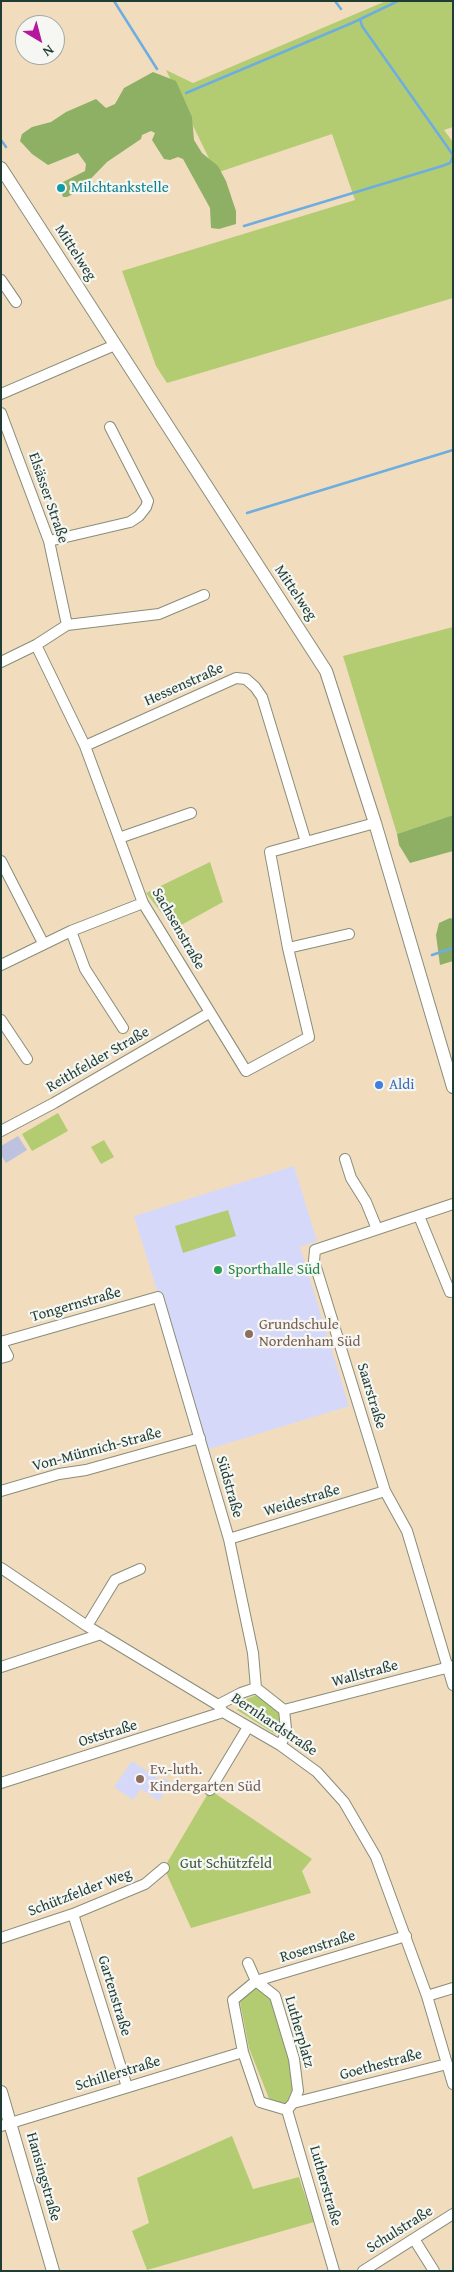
<!DOCTYPE html>
<meta charset="utf-8">
<style>
body{margin:0}
#map{position:relative;width:454px;height:2272px;overflow:hidden;background:#f1ddbe;font-family:"Gentium Book Plus",serif}
canvas{display:block}
.frame{position:absolute;inset:0;border:2px solid #1f3d34;pointer-events:none}
.north{position:absolute;left:15px;top:15px;width:50px;height:50px;box-sizing:border-box;background:#f6f6f2;border:1px solid #a0aca6;border-radius:50%;rotate:143deg;font-size:14px;font-weight:700;line-height:20px;text-align:center;color:#1f3d34}
.north::after{content:'';display:block;margin:auto;width:18px;height:22px;background:#b5179e;clip-path:polygon(50% 0,100% 100%,50% 72%,0 100%)}
</style>
<div id="map">
<canvas width="454" height="2272"></canvas>
<div class="frame"></div>
<div class="north">N</div>
</div>
<script>
const g = document.querySelector('canvas').getContext('2d');
g.lineJoin = 'round';
function paint(path, color) { g.fillStyle = color; g.fill(path, 'evenodd'); }
const shape = rows => new Path2D(rows.map(r => 'M' + r).join(''));
function strokePath(path, color, width, dash) { g.strokeStyle = color; g.lineWidth = width; g.lineCap = dash ? 'butt' : 'round'; g.setLineDash(dash || []); g.stroke(path); }
function write(font, color, halo, rows, align = 'center') {
  g.font = font + ' "Gentium Book Plus",serif'; g.lineWidth = 4.5; g.setLineDash([]); g.textBaseline = 'middle'; g.strokeStyle = halo; g.fillStyle = color; for (const [text, x, y, turn = 0] of rows) {
    g.save(); g.translate(x, y); g.rotate((+turn || 0) * Math.PI / 180); g.textAlign = isNaN(turn) ? turn : align; if (halo) g.strokeText(text, 0, 0); g.fillText(text, 0, 0); g.restore();
  }
}
paint(shape([
 [294,1166,317,1241,300,1247,349,1406,206,1450,134,1216],
 [132,1761,162,1781,164,1778,171,1782,159,1801,141,1789,133,1800,114,1787]
]), '#d5d8f9');
paint(shape([
 [18,1136,27,1150,6,1163,1,1155,1,1146]
]), '#bdc3de');
paint(shape([
 [386,1,453,1,453,127,444,130,453,142,453,298,167,383,156,366,122,271,355,200,332,134,216,173,166,70,193,83],
 [453,627,453,815,397,834,343,656],
 [210,862,223,902,174,929,146,893],
 [58,1113,68,1131,32,1151,22,1134],
 [104,1140,114,1157,101,1164,91,1147],
 [228,1210,236,1236,183,1253,175,1226],
 [257,1695,281,1715,280,1731,275,1734,237,1710,244,1700],
 [210,1790,312,1859,302,1871,311,1893,191,1928,164,1868],
 [259,1986,275,1998,293,2060,293,2100,287,2107,270,2101,249,2048,240,2002,247,1991],
 [232,2136,253,2189,299,2177,314,2222,147,2270,132,2231,149,2223,137,2178]
]), '#b3cc72');
paint(shape([
 [153,72,176,81,192,117,194,140,202,153,218,166,226,181,236,211,236,224,219,229,211,228,210,208,183,159,178,157,170,160,164,159,152,140,155,133,151,131,142,135,141,139,107,162,79,191,67,197,63,197,59,184,85,171,86,164,78,153,48,165,32,154,20,141,22,134,32,127,51,122,66,112,96,99,106,108,115,104,124,88],
 [453,815,453,851,410,863,399,845,397,834],
 [450,918,453,919,453,961,440,965,436,935,439,923]
]), '#8eb064');
strokePath(shape([
 [114,1,157,69],
 [335,1,341,9],
 [186,93,352,23,398,1],
 [1,140,6,147],
 [244,226,442,166,450,163,452,159,453,155,446,145,362,26,360,19],
 [247,513,453,450],
 [432,955,453,948]
]), '#6dade0', 2.5);
const minor = shape([
 [1,280,16,302],
 [1,394,115,345],
 [1,413,49,541,67,625],
 [49,541,130,522,139,516,146,507,148,501,110,427],
 [36,645,85,746,143,903,246,1071,309,1037,288,948,270,852,375,823],
 [1,662,36,645,67,625,159,614,204,595],
 [85,746,236,678,246,679,255,687,262,697,306,842],
 [119,838,191,813],
 [1,861,43,943],
 [71,931,85,969,123,1028],
 [288,948,349,934],
 [1,965,71,931,143,903],
 [1,1020,27,1059],
 [1,1131,54,1103,209,1013],
 [345,1159,351,1178,366,1202,377,1229],
 [453,1204,315,1250,314,1261,385,1491,407,1531,453,1685],
 [419,1216,450,1292],
 [1,1342,158,1297,229,1539,253,1653,256,1688],
 [1,1343,8,1356,1,1358],
 [1,1491,59,1474,86,1470,200,1438],
 [229,1539,385,1491],
 [1,1568,87,1626,218,1705,223,1712,280,1745,317,1772,344,1802,376,1857,427,1996,453,2084],
 [87,1626,115,1580,140,1569],
 [1,1667,101,1634],
 [218,1705,241,1693,256,1688,284,1710,286,1729,285,1736,280,1745],
 [284,1710,453,1666],
 [1,1783,223,1712],
 [210,1790,248,1727],
 [73,1914,127,2087],
 [1,1938,73,1914,145,1884,164,1868],
 [248,1963,256,1981,406,1936],
 [256,1981,275,1996,294,2059,298,2091,293,2103,287,2110,260,2102,243,2052,233,2000,256,1981],
 [427,1996,453,1988],
 [293,2103,447,2064],
 [287,2110,334,2271],
 [1,2126,243,2052],
 [414,2239,434,2271],
 [363,2271,453,2214]
]);
const tertiary = shape([
 [1,168,326,671,375,823,453,1087],
 [1,2092,53,2271]
]);
strokePath(minor, '#888d79', 12);
strokePath(tertiary, '#888d79', 14);
strokePath(minor, '#fff', 10);
strokePath(tertiary, '#fff', 12);
for (const [x, y, r, color] of [
 [61,188,5,"#0f9aa8"],
 [379,1085,5,"#3f7fe0"],
 [218,1270,5,"#2e9e5b"],
 [249,1334,5,"#8d6e63"],
 [140,1779,5,"#8d6e63"]
]) { const dot = new Path2D(); dot.arc(x, y, r, 0, 2 * Math.PI); g.fillStyle = color; g.fill(dot); strokePath(dot, '#f6f6f2', 2); }
write('15px', '#0d838f', '#f6f6f2', [
 ["Milchtankstelle",71,188]
], 'left');
write('15px', '#1f3d34', '#f6f6f2', [
 ["Mittelweg",75,253,57],
 ["Elsässer Straße",48,498,71],
 ["Mittelweg",295,593,56],
 ["Hessenstraße",184,685,-24],
 ["Sachsenstraße",178,929,60],
 ["Reithfelder Straße",98,1060,-30],
 ["Tongernstraße",76,1305,-16],
 ["Saarstraße",371,1396,73],
 ["Von-Münnich-Straße",97,1450,-15],
 ["Südstraße",229,1487,74],
 ["Weidestraße",302,1501,-17],
 ["Wallstraße",365,1674,-15],
 ["Bernhardstraße",274,1725,34],
 ["Oststraße",108,1734,-17],
 ["Schützfelder Weg",80,1893,-21],
 ["Rosenstraße",318,1947,-17],
 ["Gartenstraße",114,1996,73],
 ["Lutherplatz",299,2032,74],
 ["Goethestraße",381,2065,-15],
 ["Schillerstraße",118,2074,-17],
 ["Hansingstraße",43,2177,74],
 ["Lutherstraße",325,2186,74],
 ["Schulstraße",400,2230,-32]
]);
write('15px', '#366cbe', '#f6f6f2', [
 ["Aldi",389,1085]
], 'left');
write('15px', '#27864d', '#f6f6f2', [
 ["Sporthalle Süd",228,1270]
], 'left');
write('15px', '#785e54', '#f6f6f2', [
 ["Grundschule",259,1325],
 ["Nordenham Süd",259,1342],
 ["Ev.-luth.",150,1770],
 ["Kindergarten Süd",150,1787]
], 'left');
write('15px', '#3d5a40', '#f6f6f2', [
 ["Gut Schützfeld",226,1864]
]);
</script>
